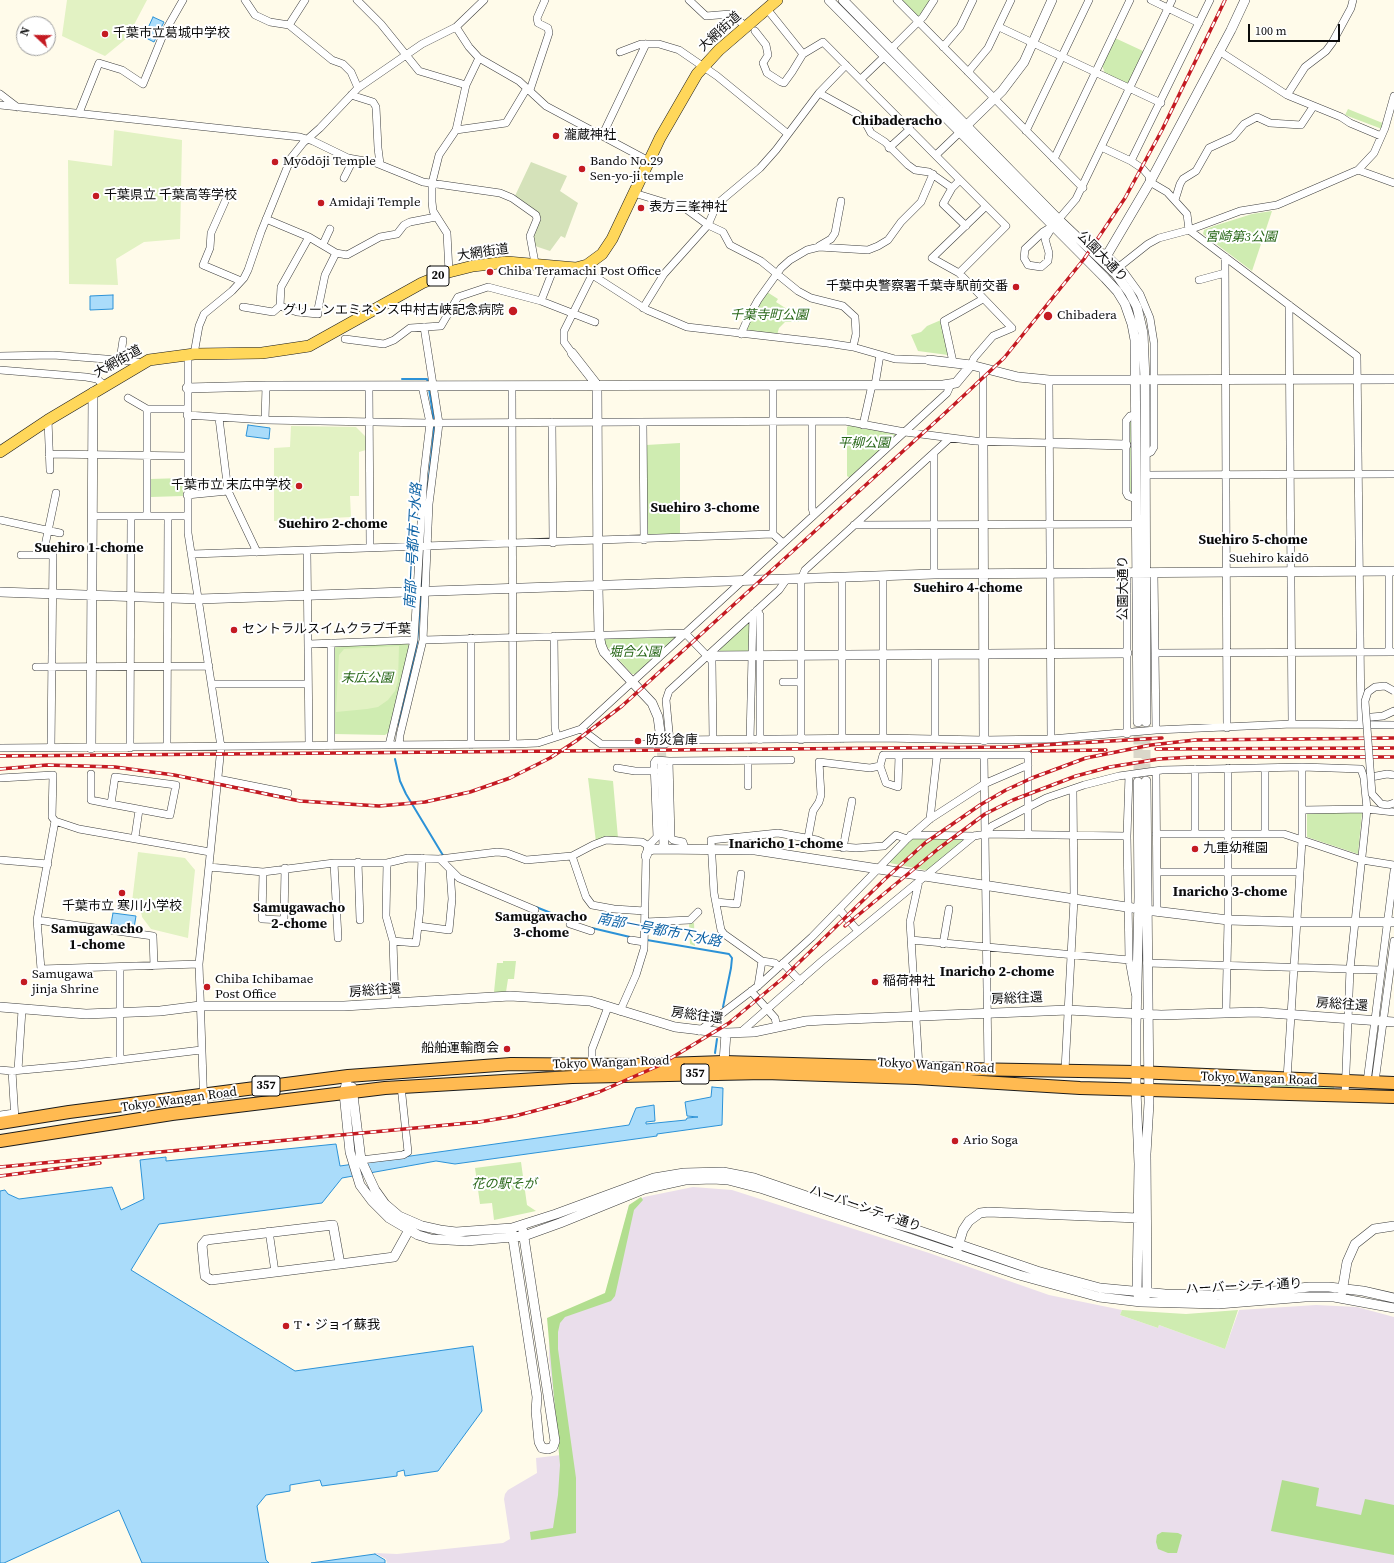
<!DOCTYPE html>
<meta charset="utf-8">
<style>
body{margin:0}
#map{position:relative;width:1394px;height:1563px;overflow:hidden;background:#fffbea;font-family:"Source Serif 4",serif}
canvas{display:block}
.north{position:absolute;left:16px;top:16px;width:40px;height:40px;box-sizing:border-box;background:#fff;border:1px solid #9d9d9d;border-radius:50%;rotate:292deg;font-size:11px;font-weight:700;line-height:16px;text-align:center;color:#0b0b0b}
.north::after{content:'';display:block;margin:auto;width:14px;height:18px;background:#c41a22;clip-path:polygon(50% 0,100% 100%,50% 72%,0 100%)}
.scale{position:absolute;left:1248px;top:24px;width:92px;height:18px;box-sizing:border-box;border:2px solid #0b0b0b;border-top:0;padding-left:5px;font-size:12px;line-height:14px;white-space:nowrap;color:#0b0b0b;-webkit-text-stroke:3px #fff;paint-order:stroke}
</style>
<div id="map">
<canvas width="1394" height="1563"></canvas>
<div class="north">N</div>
<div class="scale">100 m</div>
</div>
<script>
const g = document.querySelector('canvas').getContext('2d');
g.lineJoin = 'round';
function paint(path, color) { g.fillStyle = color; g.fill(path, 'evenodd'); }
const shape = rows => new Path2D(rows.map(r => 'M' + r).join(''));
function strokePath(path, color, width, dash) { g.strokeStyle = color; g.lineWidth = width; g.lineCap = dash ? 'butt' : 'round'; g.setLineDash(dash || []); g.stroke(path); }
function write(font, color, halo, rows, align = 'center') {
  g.font = font + ' "Source Serif 4","Noto Sans JP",serif'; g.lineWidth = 4; g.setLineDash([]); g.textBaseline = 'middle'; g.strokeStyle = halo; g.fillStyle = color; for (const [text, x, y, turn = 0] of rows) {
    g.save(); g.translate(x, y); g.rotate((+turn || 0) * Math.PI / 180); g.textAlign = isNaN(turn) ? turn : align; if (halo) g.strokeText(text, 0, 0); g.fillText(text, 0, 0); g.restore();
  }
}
paint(shape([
 [693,1187,732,1190,929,1253,1049,1295,1122,1310,1120,1315,1158,1328,1159,1325,1225,1349,1239,1310,1316,1305,1357,1307,1394,1317,1394,1563,387,1563,386,1559,375,1553,397,1554,503,1543,510,1539,504,1499,505,1494,508,1490,537,1473,536,1458,561,1455,549,1359,549,1318,608,1295,629,1205,644,1197]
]), '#eadeeb');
paint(shape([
 [901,0,931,0,920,16,917,17],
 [1115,38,1143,51,1129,83,1126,84,1105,74,1102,65],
 [1348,109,1385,124,1382,129,1345,115],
 [1272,211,1252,271,1203,234,1204,230,1214,226,1252,214],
 [767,292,778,299,776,302,790,311,799,314,799,322,785,322,779,328,777,335,745,331,749,318],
 [941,320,948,355,918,351,911,335,921,332,927,326],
 [1132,420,1133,494,1129,491,1129,423],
 [850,425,895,433,896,437,850,478,847,476,847,427],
 [680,443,680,535,649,536,646,534,646,445],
 [183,478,183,496,151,497,150,479],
 [747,622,750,623,751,648,748,651,720,651,719,648],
 [673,635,675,638,636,674,632,674,607,647,604,640,607,637],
 [407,643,410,647,389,732,385,735,334,734,333,648,335,646],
 [588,778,613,781,618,838,596,842],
 [1307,813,1362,813,1358,854,1307,837],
 [914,837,963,838,963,842,929,871,890,863,890,860],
 [689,923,694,923,695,946,690,944],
 [503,961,516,961,514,979,508,979,506,992,494,992,497,963,503,963],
 [1169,1079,1334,1086,1334,1090,1272,1089,1220,1082,1170,1080],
 [521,1162,527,1205,536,1211,494,1220,492,1203,480,1204,475,1168],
 [1122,1310,1186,1314,1238,1310,1225,1349,1159,1325,1158,1328,1120,1315]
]), '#cfecb1');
paint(shape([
 [641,1197,643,1200,634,1210,615,1296,611,1301,565,1317,560,1323,558,1332,558,1349,576,1478,576,1533,531,1540,530,1532,553,1528,558,1495,560,1465,547,1318,605,1293,629,1205],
 [1282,1480,1319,1488,1316,1506,1361,1515,1365,1499,1394,1505,1394,1555,1271,1531],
 [1162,1532,1178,1533,1182,1535,1177,1553,1168,1553,1158,1549,1156,1542,1157,1535]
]), '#b2de8f');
paint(shape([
 [531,162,567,176,560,191,578,203,565,238,561,236,550,251,532,245,532,237,539,219,514,198]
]), '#d5e2ba');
paint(shape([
 [67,0,147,0,127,38,105,56,62,36],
 [114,130,182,140,180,239,144,242,116,259,118,285,69,284,68,160,112,166],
 [291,426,356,427,366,437,366,450,359,452,359,496,350,496,351,517,274,521,274,448,290,447],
 [399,646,398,681,395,691,388,700,378,707,367,709,336,712,339,655,344,649],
 [138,852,185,858,195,870,188,938,151,929,142,917,140,905,132,902]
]), '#e2f2c3');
const water = shape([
 [153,17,164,22,154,42,144,37,153,17],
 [113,295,113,309,90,310,90,296,113,295],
 [248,425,270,428,269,439,246,436,248,425],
 [113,913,136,916,134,928,111,924,113,913],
 [712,1087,723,1088,722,1125,657,1134,657,1136,455,1164,436,1161,342,1178,322,1203,159,1224,131,1270,295,1371,473,1346,482,1411,438,1471,405,1476,404,1470,397,1472,397,1476,322,1486,320,1480,290,1485,290,1491,266,1495,257,1506,266,1560,269,1563,142,1563,119,1510,4,1563,0,1563,0,1191,5,1190,8,1194,19,1199,112,1187,121,1210,144,1199,140,1160,166,1157,166,1161,336,1144,340,1166,629,1125,636,1108,654,1105,655,1121,646,1122,646,1124,686,1120,687,1118,698,1117,687,1116,685,1102,711,1097,712,1087],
 [375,1554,385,1560,385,1563,311,1563,375,1554]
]);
paint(water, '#aadcfa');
strokePath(water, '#2c92d7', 1);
strokePath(shape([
 [402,379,427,379,428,383],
 [427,496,434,430,433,414,429,389],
 [421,589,424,548],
 [399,725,417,643,421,594],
 [395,759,400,781,406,794,444,857],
 [536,907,571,921],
 [592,928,630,937],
 [647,940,729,954,732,958,731,968,723,1007],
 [715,1053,717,1039]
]), '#2c92d7', 2);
strokePath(shape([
 [1138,722,1138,782],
 [1146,723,1146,781],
 [661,739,662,764]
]), '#dad7c9', 9, [9, 4.5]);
const minor = shape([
 [245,0,255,15,270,22,289,25,332,60,343,64,351,72,358,88],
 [357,0,381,24,419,71,466,85],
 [689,0,706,16,730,14,747,27],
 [897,0,1083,188],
 [1151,0,1199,23],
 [767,9,803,54],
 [289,25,305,0],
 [456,27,469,47,479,58,519,81,546,106,649,161],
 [999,27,1161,103],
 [755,31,766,45,768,55,763,63,767,73,781,82,784,83,792,72,803,54,823,42,960,180],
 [943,47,960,27,973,0],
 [891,49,923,17,934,0],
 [1219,51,1287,95,1341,117,1350,123,1381,136],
 [620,52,641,44,659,44,679,50,717,76,788,134],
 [968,72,988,48,1011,0],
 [861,79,885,56],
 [530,90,549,33,548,28,538,23,537,18,545,0],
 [819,93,857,114,864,120,871,133,885,142,908,165,915,170,929,172,952,188,960,180,1006,226,959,273],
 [0,94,17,107],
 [351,95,373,102,376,107,378,148,380,164],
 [1287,95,1305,67,1326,51,1332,43,1351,8,1353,0],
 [0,105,300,137,313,141,348,158,376,163,423,182,500,193,512,198,536,215,537,219,530,236,535,263],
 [79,113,99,63,122,70,143,84,163,35,183,0],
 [456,130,466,85,479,58],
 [1026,131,1089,0],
 [602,136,646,44],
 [1101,147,1131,161,1143,169,1149,176,1150,182,1167,192,1187,214,1189,230,1357,356,1361,725],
 [889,148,910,129],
 [936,155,960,132],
 [1054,159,1130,0],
 [1131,161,1210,0],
 [1358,170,1394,183],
 [344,178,353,160],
 [952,188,943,204,966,226],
 [634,193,686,209,708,225,723,232,730,245,761,261,798,291,811,298,843,306,855,317,856,334,853,347],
 [227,197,211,233,210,248,203,265,241,281],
 [1175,200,1180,184,1183,179,1196,171,1209,148,1233,137,1244,124,1257,117,1270,123,1301,125,1313,107],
 [266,219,309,237,336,253,347,255,380,237,397,234,404,225,410,222,436,217],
 [1053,226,1043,232,1025,249,1024,258,1028,265,1041,267,1048,261,1049,253,1045,239,1053,226,1076,199,1172,0],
 [323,244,330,229],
 [819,246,831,239,835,233,841,201],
 [1092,251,1105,253,1124,272,1140,294,1150,318,1154,343,1154,447,1151,452,1146,454],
 [1225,257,1227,728],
 [580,267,647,310,687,327,827,343,853,347,895,359,929,360],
 [1119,267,1148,244,1159,238,1189,230,1240,211,1277,205,1358,170,1374,153,1385,128,1394,96],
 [449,272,447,233,433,211,432,202,432,183,439,155,456,130,506,123,527,88],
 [1199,280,1225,273],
 [541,301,555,265],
 [1289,305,1292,724],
 [280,306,281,287,309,237],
 [243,307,273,312,280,306,297,312,318,314,318,309,325,275,336,253],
 [643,308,664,274,708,225,717,204,760,168,776,150,819,93,846,65],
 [741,334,748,318,758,300,781,268,790,260,807,250,819,247,868,250,878,246,888,240,901,222,921,202,933,174],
 [345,339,384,344,394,340,410,328,441,326,458,297,488,287,541,301,595,322],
 [572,353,564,342,564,331,592,275],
 [194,354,199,326,204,314,232,291,244,278,248,270,261,232,291,158,303,143,320,128,358,88,422,44,456,27,484,0],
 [188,355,188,533,221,747,199,964,204,1110],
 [0,356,53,355,132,361,141,363],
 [120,360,123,340],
 [953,362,944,321,983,299],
 [971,365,974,358,993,336,1012,328,959,273,932,258,986,206],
 [983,369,983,442],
 [0,370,86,377,97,379,104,385],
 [1049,380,1051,739],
 [773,385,773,534],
 [875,385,880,355],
 [369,386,370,548],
 [512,386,513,744],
 [128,398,147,409,188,409],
 [187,415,265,420,430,423,845,421,905,432,975,441,1050,443],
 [1135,415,1130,416,1126,421,1126,492,1128,496,1136,499],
 [219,418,228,491,257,552],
 [48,420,50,470],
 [265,420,266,386],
 [552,422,553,543],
 [643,422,644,540],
 [812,422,812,508,814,515],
 [863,425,872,385],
 [934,453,934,574],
 [49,454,187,456],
 [1146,475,1394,474],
 [187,495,228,491],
 [92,516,187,516],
 [147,516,147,409],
 [0,520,60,533],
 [854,525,1137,524],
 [307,551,309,746],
 [192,554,773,534,783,543],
 [21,555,53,555,51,748],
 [43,555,56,493],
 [1389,571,1389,652],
 [1127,573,1127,734],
 [1154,573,1156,730],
 [883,576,883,738],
 [786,580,779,590,669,691,666,700,670,742,674,740,883,738,984,740,1051,739,1156,730,1292,724,1394,725],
 [757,610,760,615,760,740],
 [554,636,555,729,557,736],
 [423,640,685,633,712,661,713,740],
 [331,643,331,746],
 [309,644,414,640],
 [1155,653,1394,652],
 [935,654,935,738],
 [36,667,209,666],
 [783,682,801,682],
 [212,684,308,684],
 [1361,718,1383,716,1394,711],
 [581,729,947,393,951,384],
 [842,739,842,577],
 [750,740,753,614],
 [801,740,801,579,805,570,950,438],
 [389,745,414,640,424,473,430,423,422,386],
 [399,745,400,735,423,640,429,504,438,432,439,423,424,327],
 [471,745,471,638],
 [167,747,168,516],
 [0,748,513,744,538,743,581,729,601,744,655,744],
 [130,748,131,516],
 [984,756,988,1069],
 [748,760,748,786],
 [669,761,791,760],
 [880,766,886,783,898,787,899,755],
 [617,768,635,771,655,771],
 [1265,768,1265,834],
 [1156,771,1157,911],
 [91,774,91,800,111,804],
 [1129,775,1127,836,1129,960,1135,993],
 [115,777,176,785,170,815,111,804,115,777],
 [0,778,53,775,52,817,55,821,79,829,210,852],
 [1366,778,1387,774,1394,775],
 [218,779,288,793],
 [1302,810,1367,809,1394,812],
 [930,819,937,756],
 [55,821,37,920,41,969,199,964],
 [985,834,992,826,1046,798,1084,785,1119,776,1162,770,1302,767,1361,769,1364,778,1367,809,1350,969,1345,1096],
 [1156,834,1284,834,1362,860,1394,865],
 [1195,834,1195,769],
 [911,835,974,836,985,834,1127,836],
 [135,837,139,810],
 [808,838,813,811,819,802,821,795,819,762,870,768,880,766,883,755,1028,755,1028,835],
 [843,848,852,801],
 [648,851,649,845,657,837,654,763,656,760,669,761,671,838,673,840,683,842,685,849],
 [572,856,586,897,592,905,614,909,645,911],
 [440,859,459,878,535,910],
 [0,860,48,864],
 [358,862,360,920],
 [334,863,338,938],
 [387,863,386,916,393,941,395,1003],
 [209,867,263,872,334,863,387,863,408,858,440,859,497,852,507,853,526,860,572,856,593,845,606,840,642,842,647,845,648,851],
 [263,872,262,919,284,920,285,868],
 [1157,872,1299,872],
 [919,881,910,922,919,1067],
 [716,902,737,904,741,874],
 [839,909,858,931],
 [37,920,153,936,154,966],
 [645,922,690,920,698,912],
 [570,924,591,931],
 [419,926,449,930,452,899,450,870],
 [631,940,644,942],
 [911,940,1129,960],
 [393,941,416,943,420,909,422,858],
 [943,944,949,909],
 [783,963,800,981],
 [1147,963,1381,970],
 [779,967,775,963,762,961,724,934,721,930,714,893,711,840,778,833,817,840,831,846,856,848,884,846,896,835,907,839],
 [758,986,762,961],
 [751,991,775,1018,777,1027],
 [620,1011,636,975,644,949,646,856],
 [1226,1013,1228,920,1228,768],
 [699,1031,758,986,812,937,907,839,930,819,984,784,1028,765],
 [741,1032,822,961,974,836],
 [120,1060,120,967],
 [592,1064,592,1049,608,1007],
 [0,1070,12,1071,77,1065,201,1050],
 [18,1070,22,1010],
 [1065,1070,1074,899,1073,789],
 [12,1071,15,1120],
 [1287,1079,1302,840,1302,767],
 [1367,1082,1394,871],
 [1375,1082,1394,941],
 [0,1115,14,1113],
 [361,1160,403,1155,408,1152,401,1086],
 [269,1231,275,1272]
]);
const tertiary = shape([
 [829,0,1105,278,1117,291,1125,304,1132,324,1135,340,1138,722],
 [843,0,1059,220,1116,274,1129,292,1137,307,1143,333,1145,380,1146,722],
 [967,125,1002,91,1024,62,1052,0],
 [1107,255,1150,182,1231,30,1245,0],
 [572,353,597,385,598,587,599,634,601,645,604,652,652,703,658,717,661,739],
 [929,360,971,365,1018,377,1049,380,1394,379],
 [187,388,266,386,943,385,956,383,971,365],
 [983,442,984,740],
 [1050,443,1126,445],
 [0,592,199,599,934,574,1394,571],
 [707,656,1127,653],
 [91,748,93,392],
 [662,764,664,849],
 [1138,782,1139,897,1136,1025,1136,1090,1139,1164,1137,1292,1139,1297],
 [646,856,648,851,653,849,755,850,1146,910,1228,920,1296,922,1394,922],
 [0,1007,86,1014,160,1011,200,1006,344,1006,510,996,590,1001,675,1027,726,1033,754,1032,806,1021,824,1020,1068,1010,1161,1015,1256,1012,1394,1022],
 [724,1062,726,1033],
 [348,1076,344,1093,350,1152,360,1185,372,1201,389,1218,418,1235,431,1239,466,1241,524,1236,560,1223,644,1189,685,1180,713,1179,728,1180,763,1189,1019,1275,1099,1297,1141,1302,1218,1304,1305,1297,1334,1297,1394,1308],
 [352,1087,361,1160,375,1190,385,1204,399,1216,422,1226,440,1230,456,1232,512,1228,556,1214,654,1178,684,1173,723,1172,754,1178,856,1213,914,1229,1037,1271,1100,1288,1165,1294,1216,1295,1266,1292,1309,1287,1329,1287,1363,1291,1394,1298],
 [512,1232,537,1397,536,1411,539,1442,542,1448,548,1449,553,1447,555,1441,523,1231],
 [957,1250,963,1230,969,1221,980,1213,988,1212,1138,1218],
 [340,1264,333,1225,206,1240,202,1245,205,1276,211,1280,340,1264,394,1257,409,1230],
 [1342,1292,1347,1262,1355,1244,1374,1229,1394,1226],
 [1144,1298,1147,1293,1146,1154,1149,1103,1146,781]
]);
const primary = shape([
 [0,452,48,420,149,360,194,354,262,353,309,346,422,283,449,272,473,266,507,262,576,268,587,265,602,254,612,239,660,138,697,74,719,50,777,0]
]);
const trunk = shape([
 [0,1123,69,1112,348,1076,511,1064,635,1065,724,1062,965,1069,1136,1072,1394,1083],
 [0,1141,172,1114,385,1088,572,1077,765,1073,916,1078,1080,1088,1394,1097]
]);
strokePath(minor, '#3e3e3e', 8);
strokePath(tertiary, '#3e3e3e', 10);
strokePath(primary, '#1c1c1c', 12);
strokePath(trunk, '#1c1c1c', 14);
strokePath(minor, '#fff', 7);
strokePath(tertiary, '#fff', 9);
strokePath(primary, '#ffd75a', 11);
strokePath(trunk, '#ffba51', 12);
const rail = shape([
 [1156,749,1394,748],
 [1032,751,1106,750],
 [0,756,1008,747,1162,738],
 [0,769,47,765,115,767,174,775,300,801,379,806,425,802,470,792,510,778,550,758,576,741,622,706,944,414,1004,358,1084,259,1125,198,1162,130,1225,0],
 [845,926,938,849,985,814,1013,800,1076,776,1110,767,1159,759,1194,757,1394,757],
 [0,1167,479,1122,515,1116,568,1102,599,1092,658,1066,729,1023,783,978,884,880,925,843,980,805,1006,790,1032,778,1086,758,1151,745,1195,740,1394,738],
 [0,1176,100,1163]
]);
strokePath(rail, '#c41a22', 3.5);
strokePath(rail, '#fff', 2, [6]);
const minorBridge = shape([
 [1394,691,1385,686,1375,687,1368,692,1365,701,1372,794,1381,804,1388,805,1394,803],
 [655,744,665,744,670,742]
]);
strokePath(minorBridge, '#3e3e3e', 8, []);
strokePath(minorBridge, '#fff', 7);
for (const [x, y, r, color] of [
 [105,34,4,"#c41a22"],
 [556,136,4,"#c41a22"],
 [275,162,4,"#c41a22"],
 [582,169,4,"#c41a22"],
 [96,196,4,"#c41a22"],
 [321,203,4,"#c41a22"],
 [641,208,4,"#c41a22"],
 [490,272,4,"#c41a22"],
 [1016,287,4,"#c41a22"],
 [513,311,5,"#c41a22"],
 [1048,316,5,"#c41a22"],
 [299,486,4,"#c41a22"],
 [234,630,4,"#c41a22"],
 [638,741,4,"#c41a22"],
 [1195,849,4,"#c41a22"],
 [122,893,4,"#c41a22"],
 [24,982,4,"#c41a22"],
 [875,982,4,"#c41a22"],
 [207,987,4,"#c41a22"],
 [507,1049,4,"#c41a22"],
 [955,1141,4,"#c41a22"],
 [286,1326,4,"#c41a22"]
]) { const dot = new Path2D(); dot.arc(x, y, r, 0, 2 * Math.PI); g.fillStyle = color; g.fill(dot); strokePath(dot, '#fff', 1.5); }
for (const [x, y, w] of [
 [438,276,22],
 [695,1074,28],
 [266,1086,28]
]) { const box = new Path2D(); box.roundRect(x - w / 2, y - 10, w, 20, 3); g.fillStyle = '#fff'; g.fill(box); strokePath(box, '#0b0b0b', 1); }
write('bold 12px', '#0b0b0b', null, [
 ["20",438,276],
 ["357",695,1074],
 ["357",266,1086]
]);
write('13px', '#0b0b0b', '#fff', [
 ["大網街道",720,32,-42],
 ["大網街道",483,253,-8],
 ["公園大通り",1102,257,46],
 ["大網街道",118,362,-29],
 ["Suehiro kaidō",1269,559],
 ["公園大通り",1124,588,-90],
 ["房総往還",375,991,-4],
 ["房総往還",1017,999,-2],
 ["房総往還",1342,1005,4],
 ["房総往還",697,1016,8],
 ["Tokyo Wangan Road",611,1063,-2],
 ["Tokyo Wangan Road",936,1066,3],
 ["Tokyo Wangan Road",1259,1079,2],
 ["Tokyo Wangan Road",179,1100,-8],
 ["ハーバーシティ通り",865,1209,19],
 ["ハーバーシティ通り",1244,1287,-3]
]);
write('13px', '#0b0b0b', '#fff', [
 ["千葉市立葛城中学校",113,34],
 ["瀧蔵神社",564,136],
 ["Myōdōji Temple",283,162],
 ["Bando No.29",590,162],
 ["Sen-yo-ji temple",590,177],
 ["千葉県立 千葉高等学校",104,196],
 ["Amidaji Temple",329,203],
 ["表方三峯神社",649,208],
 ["Chiba Teramachi Post Office",498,272],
 ["千葉中央警察署千葉寺駅前交番",1008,287,"right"],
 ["グリーンエミネンス中村古峡記念病院",504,311,"right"],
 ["Chibadera",1057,316],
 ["千葉市立 末広中学校",291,486,"right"],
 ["セントラルスイムクラブ千葉",242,630],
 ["防災倉庫",646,741],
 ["九重幼稚園",1203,849],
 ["千葉市立 寒川小学校",122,907,"center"],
 ["Samugawa",32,975],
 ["jinja Shrine",32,990],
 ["Chiba Ichibamae",215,980],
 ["Post Office",215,995],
 ["稲荷神社",883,982],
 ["船舶運輸商会",499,1049,"right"],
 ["Ario Soga",963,1141],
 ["T・ジョイ蘇我",294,1326]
], 'left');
write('italic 13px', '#286718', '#fff', [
 ["宮崎第3公園",1241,238],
 ["千葉寺町公園",769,316],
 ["平柳公園",864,444],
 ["堀合公園",635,653],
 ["末広公園",367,679],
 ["花の駅そが",504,1185]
]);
write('bold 14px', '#0b0b0b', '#fff', [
 ["Chibaderacho",897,121],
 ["Suehiro 3-chome",705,508],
 ["Suehiro 2-chome",333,524],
 ["Suehiro 5-chome",1253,540],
 ["Suehiro 1-chome",89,548],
 ["Suehiro 4-chome",968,588],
 ["Inaricho 1-chome",786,844],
 ["Inaricho 3-chome",1230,892],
 ["Samugawacho",299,908],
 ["2-chome",299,924],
 ["Samugawacho",541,917],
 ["3-chome",541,933],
 ["Samugawacho",97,929],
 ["1-chome",97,945],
 ["Inaricho 2-chome",997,972]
]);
write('italic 14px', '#0d62a5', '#fff', [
 ["南部一号都市下水路",414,546,-87],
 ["南部一号都市下水路",659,931,11]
]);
</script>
